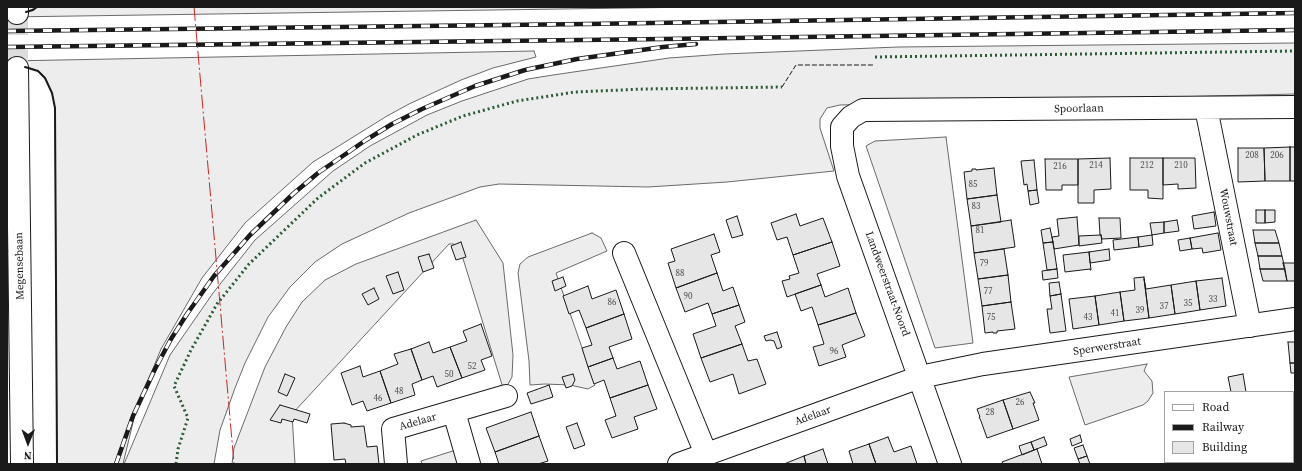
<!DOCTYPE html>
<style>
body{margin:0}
#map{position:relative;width:1302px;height:471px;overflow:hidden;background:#fff;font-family:"Source Serif 4",serif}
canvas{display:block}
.frame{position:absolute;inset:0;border:8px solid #1a1a1a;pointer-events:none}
.legend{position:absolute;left:1164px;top:391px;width:130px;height:72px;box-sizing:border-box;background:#fff;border:1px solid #a3a3a3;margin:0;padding:5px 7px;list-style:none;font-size:12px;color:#1a1a1a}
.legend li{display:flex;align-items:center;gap:8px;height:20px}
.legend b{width:20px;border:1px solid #a3a3a3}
.north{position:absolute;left:8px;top:423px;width:40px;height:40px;-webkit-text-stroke:3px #fff;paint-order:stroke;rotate:181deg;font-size:11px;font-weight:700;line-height:16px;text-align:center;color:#1a1a1a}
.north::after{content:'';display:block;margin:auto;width:14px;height:18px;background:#1a1a1a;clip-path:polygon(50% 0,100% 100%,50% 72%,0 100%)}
</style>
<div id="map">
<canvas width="1302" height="471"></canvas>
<div class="frame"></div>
<ul class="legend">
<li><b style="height:5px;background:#fff"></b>Road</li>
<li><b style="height:5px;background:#1a1a1a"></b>Railway</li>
<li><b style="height:11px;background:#e6e6e6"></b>Building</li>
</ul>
<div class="north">N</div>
</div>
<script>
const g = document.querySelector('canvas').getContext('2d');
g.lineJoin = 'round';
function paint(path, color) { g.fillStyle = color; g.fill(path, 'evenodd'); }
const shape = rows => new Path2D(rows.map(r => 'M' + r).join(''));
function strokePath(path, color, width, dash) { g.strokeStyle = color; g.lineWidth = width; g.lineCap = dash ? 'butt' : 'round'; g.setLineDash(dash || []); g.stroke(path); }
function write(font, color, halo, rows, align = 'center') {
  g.font = font + ' "Source Serif 4",serif'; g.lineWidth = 3; g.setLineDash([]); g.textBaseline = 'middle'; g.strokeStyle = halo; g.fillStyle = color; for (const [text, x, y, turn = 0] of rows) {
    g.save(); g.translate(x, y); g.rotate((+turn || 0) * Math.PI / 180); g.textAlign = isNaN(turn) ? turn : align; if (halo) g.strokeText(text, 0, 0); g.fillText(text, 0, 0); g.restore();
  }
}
const built = shape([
 [37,7,699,7,7,17,7,13,26,12,37,7],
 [1295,43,1295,94,840,105,827,108,820,119,820,128,834,171,727,182,648,187,499,184,480,187,409,213,342,244,315,262,290,287,268,317,245,363,235,388,220,430,214,464,124,464,170,355,213,293,255,240,333,171,370,146,427,115,462,101,528,79,553,75,669,58,724,54,898,47,1295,43],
 [534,51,536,57,493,68,461,80,409,104,387,116,313,162,245,223,202,278,161,349,136,410,123,464,57,464,55,108,52,93,45,78,42,74,38,71,30,68,7,68,7,61,534,51],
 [946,137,973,343,935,348,866,146,875,141,946,137],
 [476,220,503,263,513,355,512,377,504,391,460,249,454,244,449,244,292,414,295,464,232,464,234,448,265,367,286,327,302,302,325,280,356,264,476,220],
 [592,233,601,238,607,251,556,273,595,385,588,389,570,385,545,384,530,385,529,361,518,273,520,264,528,257,592,233],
 [1147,364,1144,371,1152,381,1153,393,1148,401,1143,405,1085,425,1069,377,1147,364],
 [456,450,460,464,422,464,421,461,456,450]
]);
paint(built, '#ededed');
strokePath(built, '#6a6a6a', 1);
const building = shape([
 [1290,147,1290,181,1265,181,1264,148,1290,147],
 [1290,147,1295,147,1295,181,1290,181,1290,147],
 [1238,148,1264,148,1265,181,1238,182,1238,148],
 [1110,158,1111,189,1094,190,1094,203,1078,203,1078,159,1110,158],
 [1130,158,1163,158,1163,199,1148,198,1148,190,1130,190,1130,158],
 [1163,158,1195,158,1196,188,1178,189,1178,184,1163,185,1163,158],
 [1045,159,1078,159,1078,185,1062,185,1062,190,1046,190,1045,159],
 [1034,160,1037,190,1028,191,1027,184,1024,185,1021,161,1034,160],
 [994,168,997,195,967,199,964,172,972,171,972,169,976,169,976,170,994,168],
 [1037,190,1039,203,1030,205,1028,191,1037,190],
 [997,195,1001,222,971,226,967,199,997,195],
 [1256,210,1265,210,1265,223,1256,223,1256,210],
 [1265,210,1275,210,1275,222,1265,223,1265,210],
 [1214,212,1216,226,1194,229,1192,216,1214,212],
 [796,214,800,226,823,218,832,242,793,255,787,237,777,240,771,223,796,214],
 [737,216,743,235,732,238,726,220,737,216],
 [1077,217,1079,245,1054,249,1052,237,1059,236,1057,219,1077,217],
 [1099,218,1120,218,1121,238,1102,239,1101,235,1100,235,1099,218],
 [1011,220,1015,247,974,253,971,226,1011,220],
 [1177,220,1179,231,1164,233,1164,222,1177,220],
 [1164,222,1164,233,1152,235,1150,223,1164,222],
 [1050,228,1053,242,1043,243,1041,230,1050,228],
 [1253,230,1275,230,1279,243,1255,243,1253,230],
 [1218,233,1221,250,1203,253,1202,248,1192,249,1190,238,1218,233],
 [714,234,720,252,711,255,717,273,676,288,668,263,675,261,671,249,714,234],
 [1101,235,1102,243,1079,246,1079,236,1101,235],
 [1152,235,1153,245,1139,247,1138,237,1152,235],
 [1138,237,1139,247,1114,250,1113,240,1138,237],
 [1190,238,1192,249,1180,251,1178,240,1190,238],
 [461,242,466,257,456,260,451,246,461,242],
 [832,242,840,266,817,274,821,285,787,297,782,281,790,279,789,276,799,273,793,255,832,242],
 [1053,242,1057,269,1047,270,1043,243,1053,242],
 [1255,243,1279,243,1282,256,1258,256,1255,243],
 [1004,249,1008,275,978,279,974,253,1004,249],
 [1109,249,1110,260,1090,263,1089,252,1109,249],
 [1089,252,1091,270,1090,270,1090,269,1065,272,1063,255,1089,252],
 [429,254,434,268,423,272,418,257,429,254],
 [1258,256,1282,256,1285,269,1260,269,1258,256],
 [1283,263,1295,263,1295,281,1287,281,1283,263],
 [1057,269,1058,278,1043,280,1042,271,1057,269],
 [1260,269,1285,269,1287,281,1263,281,1260,269],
 [398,272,404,290,393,294,386,276,398,272],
 [717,273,723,291,733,287,739,305,712,314,708,303,685,312,676,288,717,273],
 [1008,275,1011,302,982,306,978,279,1008,275],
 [563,277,566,286,555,291,552,281,563,277],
 [1144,277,1149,318,1124,321,1120,292,1135,290,1134,278,1144,277],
 [1222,278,1226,306,1200,310,1196,281,1222,278],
 [1144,279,1146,289,1171,285,1175,314,1149,318,1144,279],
 [1196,281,1200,310,1175,314,1171,285,1196,281],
 [1059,282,1061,294,1050,296,1049,283,1059,282],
 [821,285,825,297,848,288,856,313,818,325,812,307,801,311,795,294,821,285],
 [588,286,592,299,616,290,624,314,586,328,579,310,569,314,563,296,588,286],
 [374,288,379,299,368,305,362,294,374,288],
 [1120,292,1124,321,1099,325,1095,296,1120,292],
 [1061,294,1066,331,1050,333,1047,309,1052,309,1050,296,1061,294],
 [1095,296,1099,325,1073,329,1069,299,1095,296],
 [1011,302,1015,329,997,331,997,333,993,333,993,332,985,333,982,306,1011,302],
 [739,305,745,322,735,326,742,344,701,358,693,334,716,326,712,314,739,305],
 [856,313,865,336,842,345,846,357,819,366,813,347,824,344,818,325,856,313],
 [624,314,632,339,609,347,613,358,588,367,582,348,592,345,586,328,624,314],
 [481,324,492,356,481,360,485,370,462,378,450,347,467,341,463,331,481,324],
 [777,332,782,347,777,349,774,341,770,340,766,341,764,336,777,332],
 [429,342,433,353,450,347,462,378,437,387,433,376,422,380,411,349,429,342],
 [1288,342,1295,342,1295,363,1290,363,1288,342],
 [742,344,748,361,757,359,766,384,739,394,733,374,710,382,701,358,742,344],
 [411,349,422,380,412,384,415,395,391,403,380,371,398,364,394,354,411,349],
 [613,358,617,369,640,361,648,385,610,398,604,380,594,384,588,367,613,358],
 [1290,363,1295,363,1295,373,1291,373,1290,363],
 [360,366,363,377,380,371,391,403,367,411,363,401,352,405,341,373,360,366],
 [285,374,295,378,287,396,278,392,285,374],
 [573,374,575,380,572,386,566,388,562,377,573,374],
 [1243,374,1246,392,1231,392,1228,377,1243,374],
 [549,385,553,397,531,404,527,393,549,385],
 [648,385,657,409,634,417,638,429,612,438,605,420,616,416,610,398,648,385],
 [1030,392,1035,403,1033,403,1039,420,1013,429,1003,400,1030,392],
 [1003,400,1013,429,987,438,981,421,979,417,980,417,977,409,1003,400],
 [280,405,310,414,307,423,294,419,293,422,282,419,281,423,270,420,280,405],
 [531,412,539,436,495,452,486,428,531,412],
 [344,423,351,425,351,427,364,426,367,447,377,446,379,464,346,464,345,459,334,460,331,424,344,423],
 [577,423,585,445,574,449,566,427,577,423],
 [1080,435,1082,442,1072,446,1070,439,1080,435],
 [539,436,548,461,538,464,499,464,495,452,539,436],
 [888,437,894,452,911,446,917,464,876,464,869,444,888,437],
 [1044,437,1047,445,1034,450,1031,442,1044,437],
 [1031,442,1034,450,1022,455,1019,446,1031,442],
 [869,444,876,464,853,464,849,451,869,444],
 [1083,445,1087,456,1078,459,1074,448,1083,445],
 [823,449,828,464,806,464,804,456,823,449],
 [1037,449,1042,464,1003,464,1002,462,1037,449],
 [804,456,806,464,784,464,804,456],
 [1087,456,1090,464,1080,464,1078,459,1087,456],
 [1252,462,1282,462,1282,464,1253,464,1252,462]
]);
paint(building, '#e6e6e6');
strokePath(building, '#1a1a1a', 1);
strokePath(shape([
 [17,68,17,13]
]), '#ddd', 22, [22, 11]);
const street = shape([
 [1206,108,1250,326],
 [624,253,706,454],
 [454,412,469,464],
 [396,464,393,429,506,396],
 [679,464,920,377,983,364,1295,319],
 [950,464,848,176,842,146,842,127,851,117,863,110,1295,107]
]);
const primary = shape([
 [17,7,17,13],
 [17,68,22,464]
]);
strokePath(street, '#1a1a1a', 24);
strokePath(primary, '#1a1a1a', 24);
strokePath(street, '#fff', 22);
strokePath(primary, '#fff', 22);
const rail = shape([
 [7,31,587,24,1295,13],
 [7,47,663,39,1295,30],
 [116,464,133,416,155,369,171,339,187,314,214,276,250,235,293,194,318,173,366,140,392,124,422,109,475,86,525,70,577,59,663,47,696,44]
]);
strokePath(rail, '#1a1a1a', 4.5);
strokePath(rail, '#fff', 3, [9]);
strokePath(shape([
 [875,57,1295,51],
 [176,464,178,449,188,418,174,386,191,350,217,304,249,264,318,198,365,163,417,135,463,116,517,101,575,92,644,89,782,87]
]), '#2b5a34', 3, [2, 3]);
strokePath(shape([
 [782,87,796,65,873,65]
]), '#1a1a1a', 1, [5, 2]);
strokePath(shape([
 [26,12,33,10,37,7],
 [25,67,38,71,45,78,52,93,55,108,57,464]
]), '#1a1a1a', 2);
strokePath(shape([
 [194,7,234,464]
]), '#c62828', 1, [14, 3, 2, 3]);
write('9px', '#4d4d4d', null, [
 ["208",1252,156],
 ["206",1277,156],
 ["214",1096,166],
 ["212",1147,166],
 ["210",1181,166],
 ["216",1060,167],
 ["85",973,185],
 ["83",976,207],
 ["81",980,231],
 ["79",984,264],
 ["88",680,274],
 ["77",988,292],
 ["90",688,297],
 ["33",1213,300],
 ["86",612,303],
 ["35",1188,304],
 ["37",1164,307],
 ["39",1140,311],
 ["41",1115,314],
 ["75",991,318],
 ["43",1088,318],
 ["96",834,352],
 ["52",472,367],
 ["50",449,375],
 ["48",399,392],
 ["46",378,399],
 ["26",1020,403],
 ["28",990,413]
]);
write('11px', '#1a1a1a', '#fff', [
 ["Spoorlaan",1079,109,-1],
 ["Wouwstraat",1228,217,79],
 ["Megensebaan",20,266,-91],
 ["Landweerstraat-Noord",887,284,70],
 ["Sperwerstraat",1107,347,-9],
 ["Adelaar",813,416,-20],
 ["Adelaar",418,422,-16]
]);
</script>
